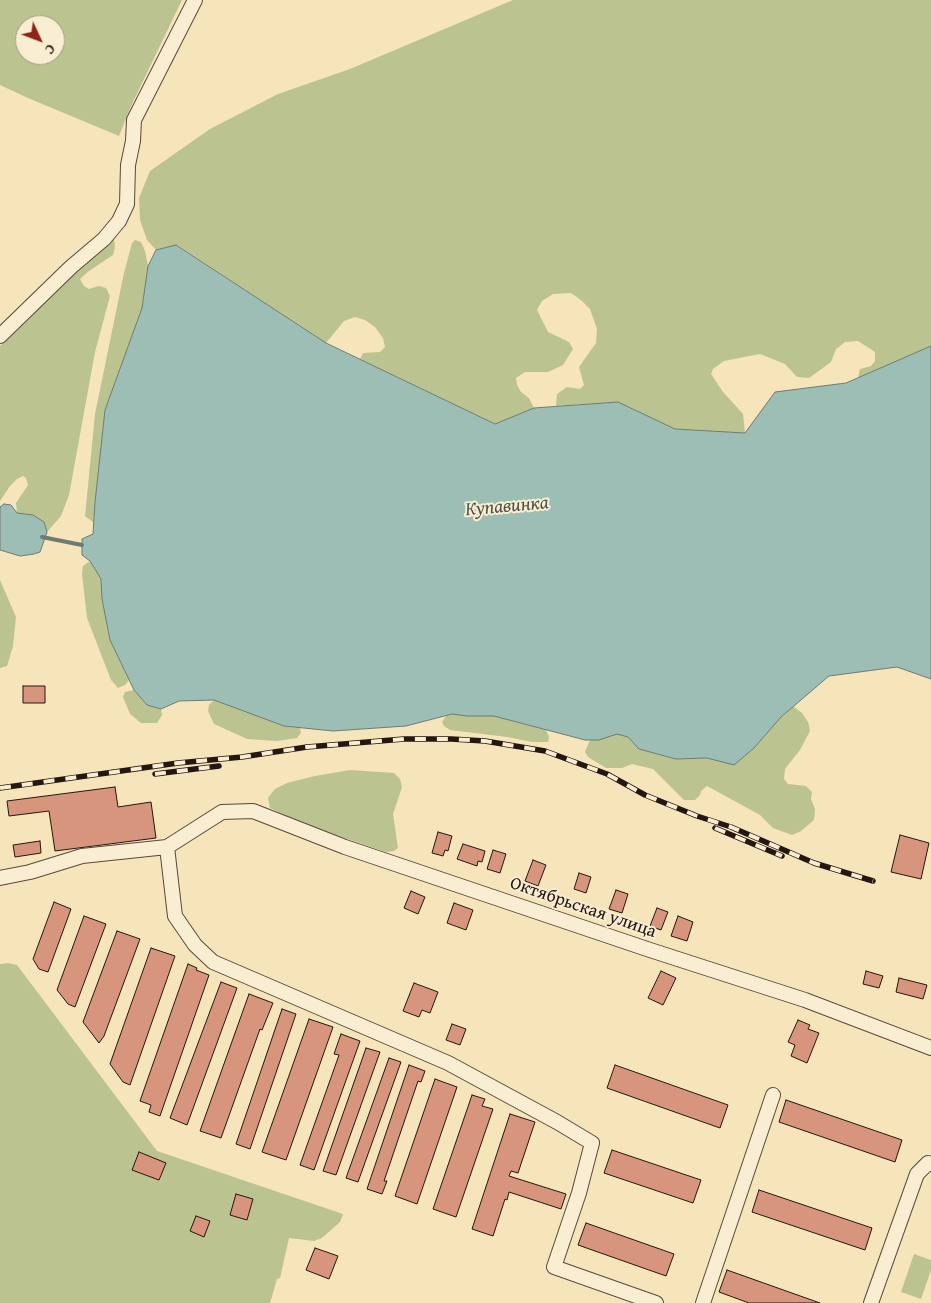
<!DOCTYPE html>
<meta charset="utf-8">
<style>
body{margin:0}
#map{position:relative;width:931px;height:1303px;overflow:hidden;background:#f6e4ba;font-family:"Gentium Book Plus",serif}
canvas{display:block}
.north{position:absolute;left:15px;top:15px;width:50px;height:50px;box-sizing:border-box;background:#f9edd2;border:1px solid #a49784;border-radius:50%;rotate:133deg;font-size:14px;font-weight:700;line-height:20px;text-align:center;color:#241610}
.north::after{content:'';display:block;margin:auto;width:18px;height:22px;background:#8f2418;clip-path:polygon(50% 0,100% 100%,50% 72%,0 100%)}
</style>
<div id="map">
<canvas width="931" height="1303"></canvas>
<div class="north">С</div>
</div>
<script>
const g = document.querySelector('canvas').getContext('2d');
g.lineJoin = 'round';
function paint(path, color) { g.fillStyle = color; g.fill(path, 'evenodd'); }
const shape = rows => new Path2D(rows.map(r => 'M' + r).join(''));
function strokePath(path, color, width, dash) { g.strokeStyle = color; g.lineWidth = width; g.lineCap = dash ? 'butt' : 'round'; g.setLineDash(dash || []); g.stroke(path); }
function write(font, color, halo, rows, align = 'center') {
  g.font = font + ' "Gentium Book Plus",serif'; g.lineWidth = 4; g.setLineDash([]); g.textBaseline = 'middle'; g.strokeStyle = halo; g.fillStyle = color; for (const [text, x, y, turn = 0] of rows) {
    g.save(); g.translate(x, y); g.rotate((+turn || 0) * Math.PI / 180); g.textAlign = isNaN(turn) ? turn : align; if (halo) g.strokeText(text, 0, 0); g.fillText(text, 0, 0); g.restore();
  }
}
paint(shape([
 [0,0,182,0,131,106,119,136,28,98,0,85],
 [25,25,55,25,55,55,25,55],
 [513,0,931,0,931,346,858,378,860,369,871,366,875,361,875,352,858,341,845,342,836,349,831,362,809,378,797,377,785,364,760,354,724,361,713,369,711,374,723,392,743,414,745,433,675,429,618,402,556,406,557,394,567,387,580,389,584,385,579,367,596,343,597,329,590,309,582,301,571,293,553,294,542,301,537,310,548,332,569,342,573,349,563,365,548,372,525,372,516,378,517,385,521,392,529,398,534,408,495,424,360,359,363,353,380,352,385,347,383,338,375,327,365,320,355,317,344,321,326,343,177,245,156,250,147,240,140,220,139,198,150,171,210,129,278,94,350,69],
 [109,236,114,239,115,247,113,255,89,271,80,279,84,286,89,289,99,286,106,288,110,296,95,352,69,495,61,516,47,532,44,522,33,515,17,513,16,503,28,485,26,478,23,476,17,479,10,486,0,501,0,346],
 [135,240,141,242,145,251,148,266,142,308,105,410,95,502,94,523,85,516,95,414,124,273,132,243],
 [90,561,101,579,102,599,110,640,129,680,125,685,118,688,111,680,87,618,82,574,83,566],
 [0,580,16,617,13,646,7,666,0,668],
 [134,690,147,705,161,709,162,715,157,723,141,723,130,714,123,697,125,692],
 [214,700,284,726,300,728,301,733,297,738,277,741,247,739,214,724,208,711,209,705],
 [793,706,802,713,808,722,810,731,800,750,785,769,784,779,788,784,806,786,812,792,811,799,815,809,814,820,801,831,792,835,773,828,760,815,707,786,701,791,700,795,695,800,684,800,653,769,632,764,622,768,606,768,588,757,585,752,590,740,599,740,617,733,628,737,639,749,676,759,707,758,734,764,754,748,781,717],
 [452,714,467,716,494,716,546,730,549,737,548,742,532,742,507,737,450,730,444,726,442,722,446,716],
 [350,770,394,773,400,779,402,787,393,814,398,848,394,851,386,852,365,845,299,822,270,808,268,798,275,789,287,783,315,776],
 [8,963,17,965,157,1151,343,1214,340,1222,322,1238,314,1241,289,1238,280,1278,277,1279,270,1303,0,1303,0,964],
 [914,1254,931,1260,931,1270,921,1299,901,1292]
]), '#bbc490');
const water = shape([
 [176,245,326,343,495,424,534,408,618,402,675,429,745,433,775,392,846,383,931,346,931,679,897,667,829,676,781,717,754,748,734,765,707,758,676,759,639,749,628,737,617,734,599,740,585,740,494,716,467,716,452,714,406,726,333,731,284,726,214,700,179,701,161,709,147,705,134,690,110,640,102,599,101,579,90,561,82,555,82,539,93,534,95,502,105,410,142,308,148,266,156,250,176,245],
 [4,504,11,505,17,513,33,515,44,522,47,532,40,552,34,554,20,556,0,550,0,507,4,504]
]);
paint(water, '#9dbeb5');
strokePath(water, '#6d7b73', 1);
strokePath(shape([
 [42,537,82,545]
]), '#6d7b73', 4);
const building = shape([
 [23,686,45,686,45,703,23,703,23,686],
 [115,787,118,807,151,802,156,838,55,851,49,811,9,816,7,801,115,787],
 [438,832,452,836,448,851,445,850,443,856,432,853,438,832],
 [900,835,929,843,921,879,891,872,900,835],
 [40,841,41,853,15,857,13,845,40,841],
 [463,844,485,851,482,862,478,861,477,866,457,859,463,844],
 [493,850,506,854,500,873,487,869,493,850],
 [533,860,546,865,538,886,525,881,533,860],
 [579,873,591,877,586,893,574,889,579,873],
 [616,890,628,894,622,913,609,909,616,890],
 [411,891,425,897,418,914,404,908,411,891],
 [54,902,71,909,48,972,39,969,33,959,54,902],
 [454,903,473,910,466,930,447,923,454,903],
 [657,908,668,912,661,930,650,926,657,908],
 [84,916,106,924,75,1007,68,1004,57,990,84,916],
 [678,916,693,922,687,941,671,936,678,916],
 [117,931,140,939,104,1036,99,1043,83,1022,117,931],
 [151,948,175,956,130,1085,123,1082,110,1064,151,948],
 [188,964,197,968,196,970,209,975,160,1116,149,1112,151,1105,140,1101,188,964],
 [661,971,676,978,663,1005,648,998,661,971],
 [866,971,883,976,879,988,863,984,866,971],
 [899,978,927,985,923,999,896,992,899,978],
 [221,982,237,988,187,1125,170,1118,221,982],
 [414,983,438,992,430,1013,422,1010,419,1017,403,1011,414,983],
 [249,994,273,1003,262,1030,260,1029,221,1138,200,1131,249,994],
 [282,1009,296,1014,250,1149,236,1144,282,1009],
 [309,1019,333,1027,286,1160,262,1152,309,1019],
 [798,1020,810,1025,808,1029,819,1033,807,1063,791,1056,795,1045,788,1042,798,1020],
 [452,1024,466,1029,460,1045,446,1040,452,1024],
 [341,1034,360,1041,314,1170,300,1165,339,1055,334,1054,341,1034],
 [366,1048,380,1052,336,1175,323,1171,366,1048],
 [389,1058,401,1062,358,1182,346,1178,389,1058],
 [409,1065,425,1071,421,1082,418,1081,384,1181,387,1181,382,1194,367,1189,409,1065],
 [615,1065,728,1105,720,1128,607,1088,615,1065],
 [435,1079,457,1087,417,1204,395,1196,435,1079],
 [472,1095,485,1099,482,1106,493,1109,456,1217,433,1209,472,1095],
 [786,1100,902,1140,895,1162,779,1122,786,1100],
 [510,1114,535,1122,518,1173,511,1171,509,1176,566,1194,561,1209,509,1192,507,1200,505,1199,493,1236,472,1229,510,1114],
 [612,1150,701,1180,693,1203,604,1173,612,1150],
 [139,1152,166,1163,159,1180,132,1170,139,1152],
 [759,1190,872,1228,865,1250,752,1212,759,1190],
 [236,1194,253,1199,247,1220,230,1215,236,1194],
 [196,1216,210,1221,204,1237,190,1231,196,1216],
 [586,1223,674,1254,666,1276,578,1245,586,1223],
 [315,1248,338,1256,329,1279,306,1270,315,1248],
 [727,1270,820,1303,749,1303,719,1292,727,1270]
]);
paint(building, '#d7957e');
strokePath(building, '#241610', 1);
const street = shape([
 [0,336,71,267,104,239,119,221,127,204,128,165,133,141,134,120,195,0],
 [0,878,30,872,82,856,167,847],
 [656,1303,554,1267,579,1193,592,1143,557,1122,448,1063,213,962,195,945,175,916,167,847,222,812,253,811,345,847,650,950,805,1000,931,1048],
 [703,1303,773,1095],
 [871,1303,917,1174,928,1163,931,1164]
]);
strokePath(street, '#584a3a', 16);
strokePath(street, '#f9edd2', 14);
const rail = shape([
 [155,774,219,766],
 [0,788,178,763,242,757,307,747,404,739,451,739,485,741,545,751,607,774,645,795,697,816,731,827,814,863,873,881],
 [715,828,782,856]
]);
strokePath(rail, '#241610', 5.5);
strokePath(rail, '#f9edd2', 4, [11]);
write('18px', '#241610', '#f9edd2', [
 ["Октябрьская улица",583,908,19]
]);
write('italic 19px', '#4e514a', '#f9edd2', [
 ["Купавинка",507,507,-5]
]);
</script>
